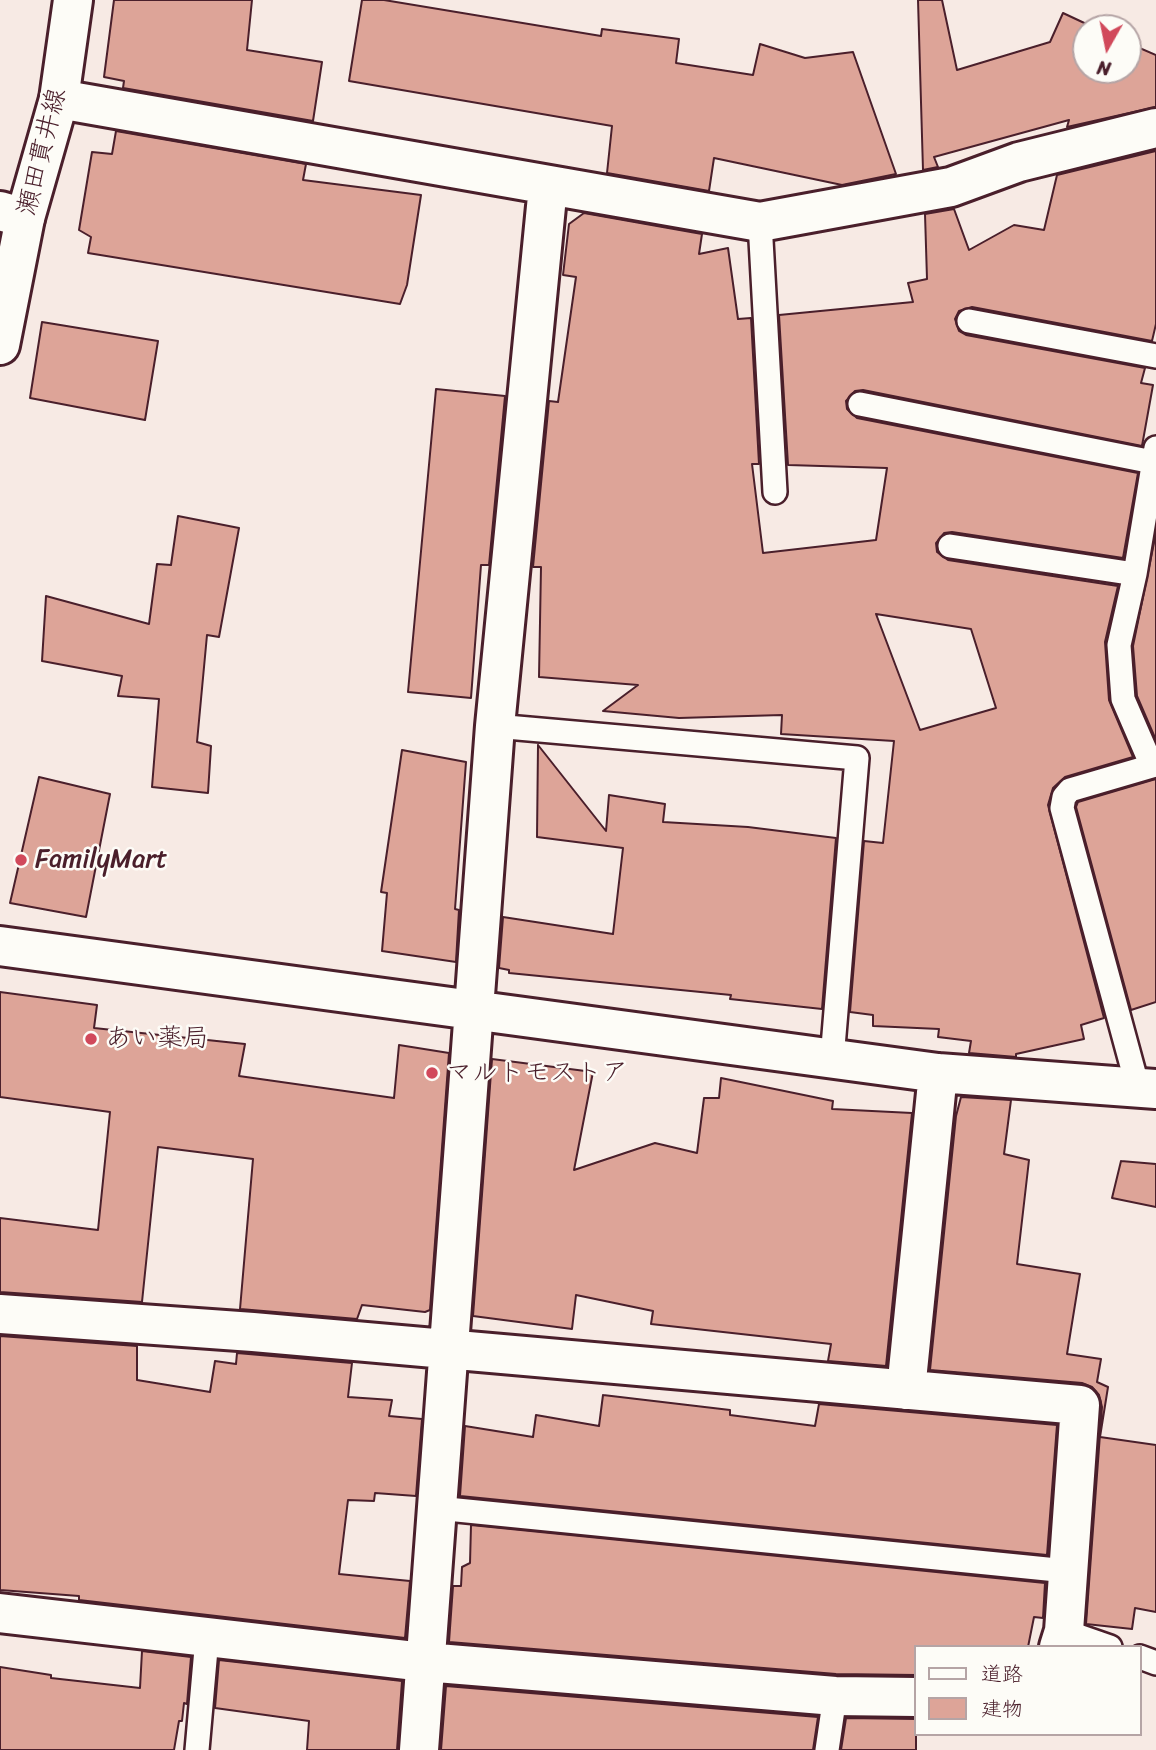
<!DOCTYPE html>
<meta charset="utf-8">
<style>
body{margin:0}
#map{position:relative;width:1156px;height:1750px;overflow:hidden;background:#f7eae4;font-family:Sriracha,"Klee One",sans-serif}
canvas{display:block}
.legend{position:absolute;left:914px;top:1645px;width:228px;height:91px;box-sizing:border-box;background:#fdfcf7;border:2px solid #b5a4a5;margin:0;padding:9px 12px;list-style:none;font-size:21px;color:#4a1f2b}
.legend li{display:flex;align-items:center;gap:14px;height:35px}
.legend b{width:35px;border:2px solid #b5a4a5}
.north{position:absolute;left:1072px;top:14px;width:70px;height:70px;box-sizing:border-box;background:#fdfcf7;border:2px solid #b5a4a5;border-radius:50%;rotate:189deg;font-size:19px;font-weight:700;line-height:28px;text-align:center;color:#4a1f2b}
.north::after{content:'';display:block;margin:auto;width:24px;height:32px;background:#d1495b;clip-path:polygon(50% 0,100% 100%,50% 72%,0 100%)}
</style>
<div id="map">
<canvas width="1156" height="1750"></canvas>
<ul class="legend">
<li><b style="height:9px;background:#fdfcf7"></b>道路</li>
<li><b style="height:19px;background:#dda498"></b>建物</li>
</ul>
<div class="north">N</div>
</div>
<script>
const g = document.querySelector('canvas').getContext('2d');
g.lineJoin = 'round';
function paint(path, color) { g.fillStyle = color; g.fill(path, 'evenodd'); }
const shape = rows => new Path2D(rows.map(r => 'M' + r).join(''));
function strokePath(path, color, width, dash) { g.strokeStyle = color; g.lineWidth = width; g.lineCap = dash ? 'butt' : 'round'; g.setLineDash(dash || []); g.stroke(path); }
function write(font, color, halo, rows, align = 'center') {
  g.font = font + ' Sriracha,"Klee One",sans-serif'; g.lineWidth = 5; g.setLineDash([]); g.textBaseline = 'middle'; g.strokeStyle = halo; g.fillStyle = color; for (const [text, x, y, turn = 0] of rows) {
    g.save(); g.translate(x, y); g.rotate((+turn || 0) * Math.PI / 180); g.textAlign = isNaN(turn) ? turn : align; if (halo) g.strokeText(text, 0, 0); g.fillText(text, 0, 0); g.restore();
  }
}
const building = shape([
 [114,0,252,0,247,50,322,62,313,121,123,88,124,81,104,77,114,0],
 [362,0,384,0,601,36,602,29,679,39,676,63,753,75,760,44,805,58,853,52,896,174,842,185,714,158,709,191,607,173,612,126,349,81,362,0],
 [918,0,942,0,957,70,1050,42,1063,13,1095,28,1086,28,1086,70,1128,70,1128,43,1156,55,1156,107,1067,127,1069,120,934,157,938,167,923,170,918,0],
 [116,131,306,164,303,180,421,195,407,285,400,304,88,253,91,237,79,230,92,152,112,154,116,131],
 [1156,151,1156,324,1152,341,972,307,959,311,955,319,959,331,966,335,1145,368,1141,383,1153,385,1142,446,863,390,855,391,846,401,847,409,857,418,1138,473,1123,558,952,532,944,533,936,543,937,552,948,560,1118,586,1105,642,1109,700,1133,757,1065,777,1053,788,1048,805,1104,1018,1081,1025,1084,1039,1016,1054,1016,1057,969,1053,971,1041,938,1037,939,1029,873,1026,873,1015,850,1012,864,841,883,843,894,741,781,734,782,715,679,718,603,711,638,685,539,677,541,567,533,567,549,401,558,402,576,277,563,275,569,224,584,213,702,234,699,254,728,248,738,319,751,318,759,464,752,464,763,553,876,540,887,468,788,465,779,315,913,302,908,283,927,279,925,214,954,209,969,250,1014,225,1044,230,1057,175,1156,151],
 [876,614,971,629,996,708,920,730,876,614],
 [42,322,158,341,145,420,30,398,42,322],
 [436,389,505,396,489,565,481,565,471,698,408,692,436,389],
 [178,516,239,528,219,637,207,635,197,742,211,746,208,793,152,787,159,699,118,696,122,676,42,661,46,596,149,624,157,564,171,565,178,516],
 [1156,533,1156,740,1137,696,1133,646,1156,533],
 [538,745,606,831,609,795,665,804,663,822,748,827,836,838,822,1009,730,999,731,995,509,973,509,970,499,968,503,917,613,934,623,848,537,837,538,745],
 [402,750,466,762,455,909,459,910,456,962,382,951,387,893,381,892,402,750],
 [39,777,110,794,86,917,10,903,39,777],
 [1156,779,1156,1002,1131,1010,1076,807,1078,802,1156,779],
 [0,992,97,1005,94,1028,245,1044,239,1076,394,1098,399,1045,449,1053,430,1310,425,1312,362,1305,357,1319,240,1309,253,1159,158,1147,142,1302,0,1292,0,1218,98,1230,110,1112,0,1097,0,992],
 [492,1059,593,1072,574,1170,655,1143,697,1153,704,1098,719,1098,721,1078,833,1101,832,1109,912,1113,886,1366,828,1361,831,1344,651,1324,653,1311,576,1295,572,1329,473,1316,492,1059],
 [961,1097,1011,1100,1004,1154,1029,1160,1017,1264,1080,1274,1067,1354,1101,1359,1097,1382,1108,1387,1100,1437,1156,1445,1156,1612,1135,1608,1132,1629,1086,1624,1102,1407,1099,1395,1092,1387,1082,1383,930,1370,956,1116,961,1097],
 [1121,1161,1156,1164,1156,1207,1112,1198,1121,1161],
 [0,1336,137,1346,137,1380,210,1392,215,1361,236,1364,237,1353,352,1363,348,1397,392,1400,389,1416,422,1419,416,1496,375,1493,374,1501,348,1500,339,1574,410,1581,405,1638,79,1600,79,1596,0,1590,0,1336],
 [603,1395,730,1410,730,1415,815,1426,819,1404,1057,1425,1047,1555,460,1496,465,1426,533,1437,536,1415,599,1426,603,1395],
 [471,1525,1045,1583,1043,1618,1034,1617,1028,1647,916,1647,916,1675,836,1674,449,1642,453,1586,461,1586,462,1567,470,1563,471,1525],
 [142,1651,191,1657,187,1704,184,1703,182,1721,179,1721,174,1750,0,1750,0,1667,51,1675,51,1678,140,1688,142,1651],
 [219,1660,402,1681,397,1750,307,1750,309,1721,215,1708,219,1660],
 [446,1686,818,1717,813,1750,441,1750,446,1686],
 [846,1718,916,1719,916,1750,841,1750,846,1718]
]);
paint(building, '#dda498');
strokePath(building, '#4a1f2b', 2);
const service = shape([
 [760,222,775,492],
 [969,321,1156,356],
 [860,404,1153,462],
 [950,546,1135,574],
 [495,726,857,758,832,1059],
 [1138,1088,1062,808,1064,797,1070,790,1152,766,1123,699,1119,645,1135,574,1156,448],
 [437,1508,1067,1571],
 [1064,1631,1110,1647],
 [1140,1657,1156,1663],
 [197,1750,207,1638],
 [827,1750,835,1696]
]);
const minor = shape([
 [59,99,760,222,951,187,1019,162,1156,128],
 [0,211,25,218],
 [0,946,938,1073,1156,1089],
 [0,1314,253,1332,1080,1405,1064,1631,1059,1647],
 [906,1390,938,1073],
 [0,1613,425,1662,835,1696,916,1697],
 [419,1750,495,726,548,186]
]);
const secondary = shape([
 [0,345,25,218,59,99,73,0]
]);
strokePath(service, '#4a1f2b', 28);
strokePath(minor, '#4a1f2b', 44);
strokePath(secondary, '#4a1f2b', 44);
strokePath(service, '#fdfcf7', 23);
strokePath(minor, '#fdfcf7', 38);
strokePath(secondary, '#fdfcf7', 38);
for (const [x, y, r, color] of [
 [21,860,7,"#d1495b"],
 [91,1039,7,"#d1495b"],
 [432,1073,7,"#d1495b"]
]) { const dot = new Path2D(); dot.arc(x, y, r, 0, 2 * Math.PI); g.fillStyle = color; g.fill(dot); strokePath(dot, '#fdfcf7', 2.5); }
write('26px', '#4a1f2b', '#fdfcf7', [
 ["瀬田貫井線",43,152,-76]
]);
write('26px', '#4a1f2b', '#fdfcf7', [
 ["FamilyMart",35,860],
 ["あい薬局",105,1039],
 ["マルトモストア",446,1073]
], 'left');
</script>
